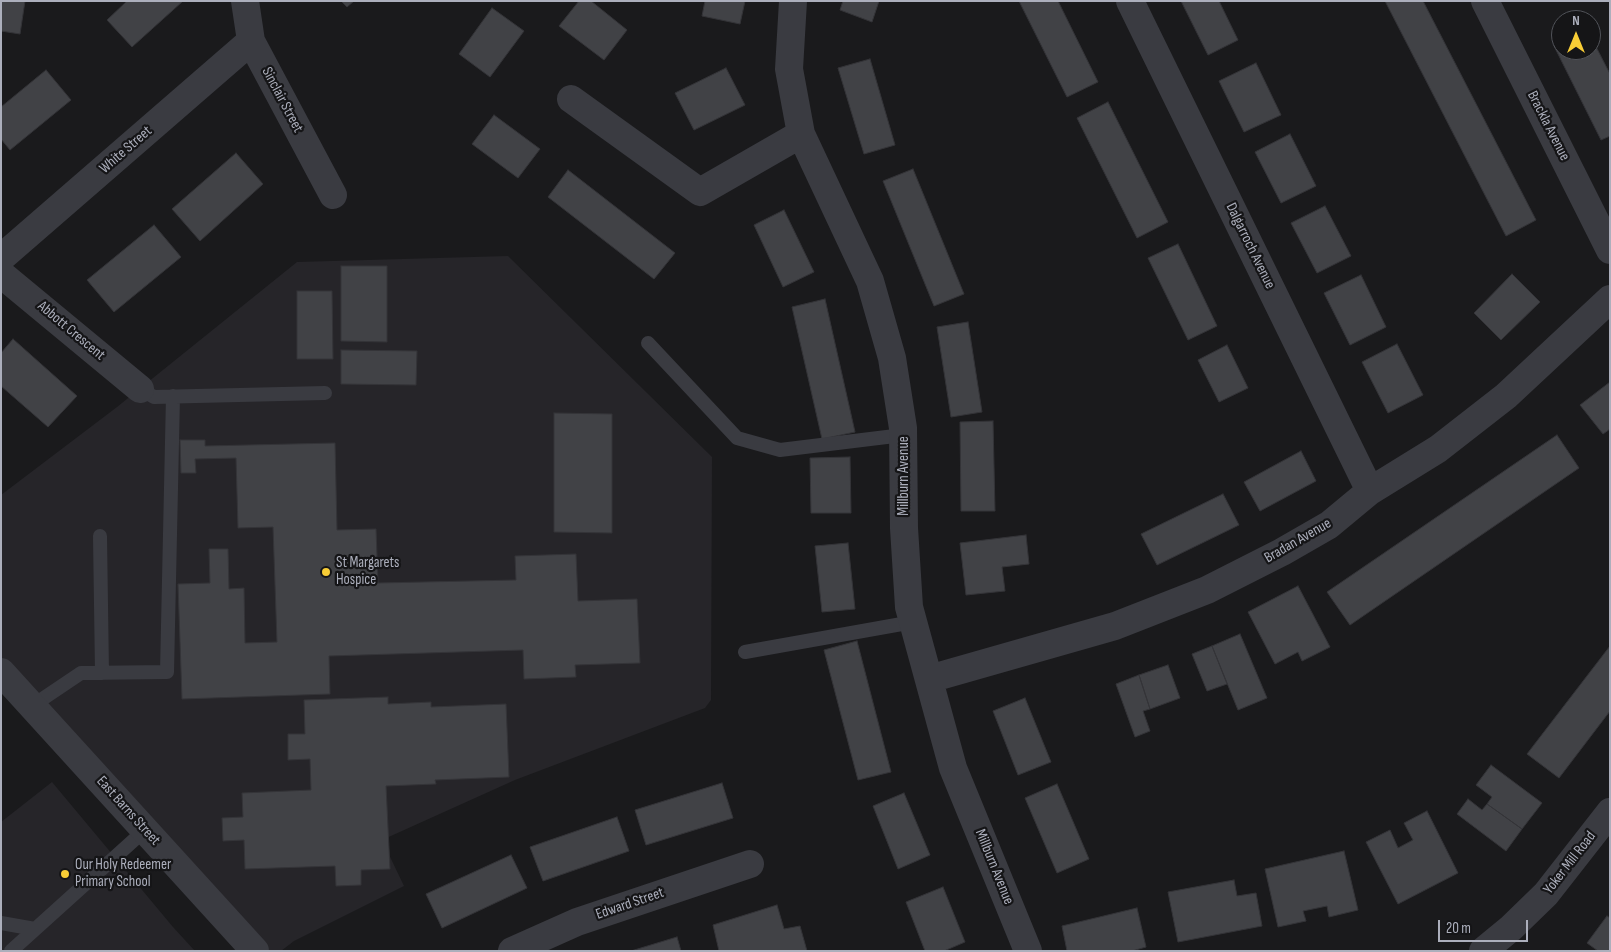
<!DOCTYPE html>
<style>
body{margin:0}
#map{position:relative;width:1611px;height:952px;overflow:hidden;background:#1a1a1c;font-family:"Sofia Sans Condensed",sans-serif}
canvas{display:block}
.frame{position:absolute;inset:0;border:2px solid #acafbc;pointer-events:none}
.north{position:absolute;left:1551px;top:10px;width:50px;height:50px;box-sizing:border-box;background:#151517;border:1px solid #515359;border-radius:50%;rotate:0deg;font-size:14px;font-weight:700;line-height:20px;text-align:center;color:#acafbc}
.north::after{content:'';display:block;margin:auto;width:18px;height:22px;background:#f8cd36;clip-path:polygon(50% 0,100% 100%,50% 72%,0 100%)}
.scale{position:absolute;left:1438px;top:920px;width:90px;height:22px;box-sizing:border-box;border:2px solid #acafbc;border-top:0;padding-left:6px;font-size:15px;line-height:18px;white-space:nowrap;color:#acafbc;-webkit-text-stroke:4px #151517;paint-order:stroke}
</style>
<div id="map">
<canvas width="1611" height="952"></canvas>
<div class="frame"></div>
<div class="north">N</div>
<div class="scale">20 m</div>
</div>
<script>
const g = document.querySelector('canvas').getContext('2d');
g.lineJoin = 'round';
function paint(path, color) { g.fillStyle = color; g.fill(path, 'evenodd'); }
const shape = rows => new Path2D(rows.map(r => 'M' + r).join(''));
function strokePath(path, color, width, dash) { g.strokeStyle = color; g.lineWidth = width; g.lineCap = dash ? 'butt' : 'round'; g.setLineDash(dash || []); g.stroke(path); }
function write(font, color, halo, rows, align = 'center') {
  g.font = font + ' "Sofia Sans Condensed",sans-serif'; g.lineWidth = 4.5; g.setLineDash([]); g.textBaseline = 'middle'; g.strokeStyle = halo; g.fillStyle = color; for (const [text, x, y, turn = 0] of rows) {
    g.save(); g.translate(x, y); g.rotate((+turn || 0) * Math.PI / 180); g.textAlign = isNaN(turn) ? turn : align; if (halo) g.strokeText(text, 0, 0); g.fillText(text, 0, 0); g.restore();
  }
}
paint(shape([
 [508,256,712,457,711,700,705,708,515,780,382,840,404,886,294,941,281,951,255,951,1,672,1,495,117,407,297,262],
 [52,782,173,927,195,951,1,951,1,822]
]), '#262529');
const building = shape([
 [1,1,25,1,20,34,1,31,1,1],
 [127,1,183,1,132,47,107,20,127,1],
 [341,1,354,1,347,7,341,1],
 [579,1,591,1,627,30,604,60,559,26,579,1],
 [705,1,745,1,740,24,702,16,705,1],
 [843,1,879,1,872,22,840,10,843,1],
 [1019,1,1058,1,1098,82,1067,97,1019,1],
 [1181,1,1219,1,1238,40,1208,55,1181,1],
 [1385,1,1423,1,1536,220,1506,236,1385,1],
 [492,8,524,31,490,77,459,54,492,8],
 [1591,37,1610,74,1610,136,1601,140,1553,44,1561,39,1561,50,1591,50,1591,37],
 [870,59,895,145,864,154,838,68,870,59],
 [1256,63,1281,115,1244,132,1219,81,1256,63],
 [726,68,745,105,694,130,675,93,726,68],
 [46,70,71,100,10,150,1,139,1,107,46,70],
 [1108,102,1168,222,1137,238,1077,118,1108,102],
 [494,115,540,149,518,178,472,144,494,115],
 [1290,134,1316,186,1281,203,1255,152,1290,134],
 [236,153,263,184,200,241,172,209,236,153],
 [913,169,964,294,934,306,883,181,913,169],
 [568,170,675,253,654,279,548,197,568,170],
 [1325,206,1351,256,1317,273,1291,223,1325,206],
 [784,210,814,272,783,287,754,225,784,210],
 [154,225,181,257,114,312,87,280,154,225],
 [1178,244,1217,326,1188,340,1148,258,1178,244],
 [341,266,387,266,387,342,341,341,341,266],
 [1512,274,1540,302,1501,340,1474,313,1512,274],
 [1361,275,1386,327,1350,345,1324,293,1361,275],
 [297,291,332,291,333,359,297,359,297,291],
 [825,299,855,432,822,439,792,307,825,299],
 [968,322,982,412,951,417,937,327,968,322],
 [13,339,77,396,48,427,1,386,1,353,13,339],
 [1397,344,1423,395,1388,413,1362,362,1397,344],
 [1227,345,1248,388,1219,402,1198,360,1227,345],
 [341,350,417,351,416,385,341,384,341,350],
 [1610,382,1610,429,1603,434,1580,405,1610,382],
 [554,413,612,414,612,533,554,532,554,413],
 [993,421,995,511,961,511,960,422,993,421],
 [1557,435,1579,468,1350,625,1327,592,1557,435],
 [180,440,205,440,205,446,335,443,337,530,376,529,378,583,516,580,515,556,576,554,578,601,637,599,640,663,575,665,576,677,524,679,523,650,329,656,330,694,182,699,178,584,210,583,209,549,228,549,229,589,244,588,245,643,277,642,273,527,238,528,236,458,195,459,196,473,181,473,180,440],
 [1301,451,1316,481,1260,511,1244,482,1301,451],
 [850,457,851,513,811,513,810,458,850,457],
 [1223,494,1239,525,1157,565,1141,534,1223,494],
 [1026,535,1029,564,1002,567,1005,591,966,595,960,543,1026,535],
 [848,543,855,609,822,612,815,546,848,543],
 [1298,586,1330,647,1302,661,1298,652,1275,664,1248,612,1298,586],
 [1240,634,1267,698,1238,710,1212,646,1240,634],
 [857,641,891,772,858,780,824,650,857,641],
 [1212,646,1227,684,1207,691,1192,654,1212,646],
 [1610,646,1610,711,1559,778,1527,754,1610,646],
 [1168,665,1180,698,1150,709,1139,675,1168,665],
 [1139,675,1150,709,1143,711,1150,731,1135,737,1116,684,1139,675],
 [388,697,388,704,431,702,431,707,506,704,509,777,435,780,436,784,386,786,390,869,361,870,361,885,336,886,335,866,245,869,244,840,223,841,222,818,243,817,242,793,311,790,310,759,288,760,288,734,305,734,304,700,388,697],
 [1025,698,1051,762,1018,775,993,711,1025,698],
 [1491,765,1542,803,1522,829,1487,804,1492,797,1476,785,1491,765],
 [722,783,733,818,646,845,635,810,722,783],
 [1057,784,1089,859,1057,873,1025,798,1057,784],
 [904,793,930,855,898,869,873,806,904,793],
 [1468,799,1482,810,1487,804,1522,829,1506,851,1457,814,1468,799],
 [1427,811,1458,873,1398,904,1366,842,1390,830,1398,848,1413,840,1404,823,1427,811],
 [617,817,629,851,543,881,530,847,617,817],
 [1344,851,1358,910,1329,917,1327,906,1303,911,1306,921,1278,927,1265,869,1344,851],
 [511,855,527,888,442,928,426,894,511,855],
 [1234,880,1237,896,1256,893,1262,926,1178,942,1168,892,1234,880],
 [943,887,965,942,944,951,925,951,906,902,943,887],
 [777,905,784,929,800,926,807,951,719,951,713,925,777,905],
 [1137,908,1146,947,1132,951,1067,951,1062,926,1137,908],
 [1607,916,1610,918,1610,951,1598,951,1587,943,1607,916],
 [677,937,681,951,631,951,677,937]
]);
paint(building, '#414246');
strokePath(building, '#343438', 1);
strokePath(shape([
 [648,343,737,438,780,450,903,435],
 [140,389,154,397,325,393],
 [100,536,102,673],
 [745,652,913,622],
 [32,706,81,673,167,672,173,396],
 [1,923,35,929],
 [11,951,145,830]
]), '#3a3b41', 14);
strokePath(shape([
 [245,1,251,41,333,195],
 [793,1,789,69,801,134,870,281,892,358,903,428,904,528,909,607,953,768,1028,951],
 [1130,1,1370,491],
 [1485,1,1610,250],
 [571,99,700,192,801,134],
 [1,258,251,41],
 [1,274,140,389],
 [1,672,255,951],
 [929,679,1115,626,1207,590,1282,552,1329,525,1370,491,1438,449,1506,396,1610,299],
 [512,951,577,922,750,864],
 [1483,951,1511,928,1546,894,1610,812]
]), '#3a3b41', 28);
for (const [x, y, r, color] of [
 [326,572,5,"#f8cd36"],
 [65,874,5,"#f8cd36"]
]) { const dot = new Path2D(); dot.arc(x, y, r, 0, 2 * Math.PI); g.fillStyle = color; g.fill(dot); strokePath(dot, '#151517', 2); }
write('15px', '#acafbc', '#151517', [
 ["Sinclair Street",282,100,62],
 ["Brackla Avenue",1548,126,63],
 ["White Street",126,150,-41],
 ["Dalgarroch Avenue",1250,246,64],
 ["Abbott Crescent",71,331,40],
 ["Millburn Avenue",904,476,-90],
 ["Bradan Avenue",1298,541,-30],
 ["East Barns Street",128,811,48],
 ["Yoker Mill Road",1570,863,-52],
 ["Millburn Avenue",994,867,68],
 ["Edward Street",630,904,-19]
]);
write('15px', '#acafbc', '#151517', [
 ["St Margarets",336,563],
 ["Hospice",336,580],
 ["Our Holy Redeemer",75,865],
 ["Primary School",75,882]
], 'left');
</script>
